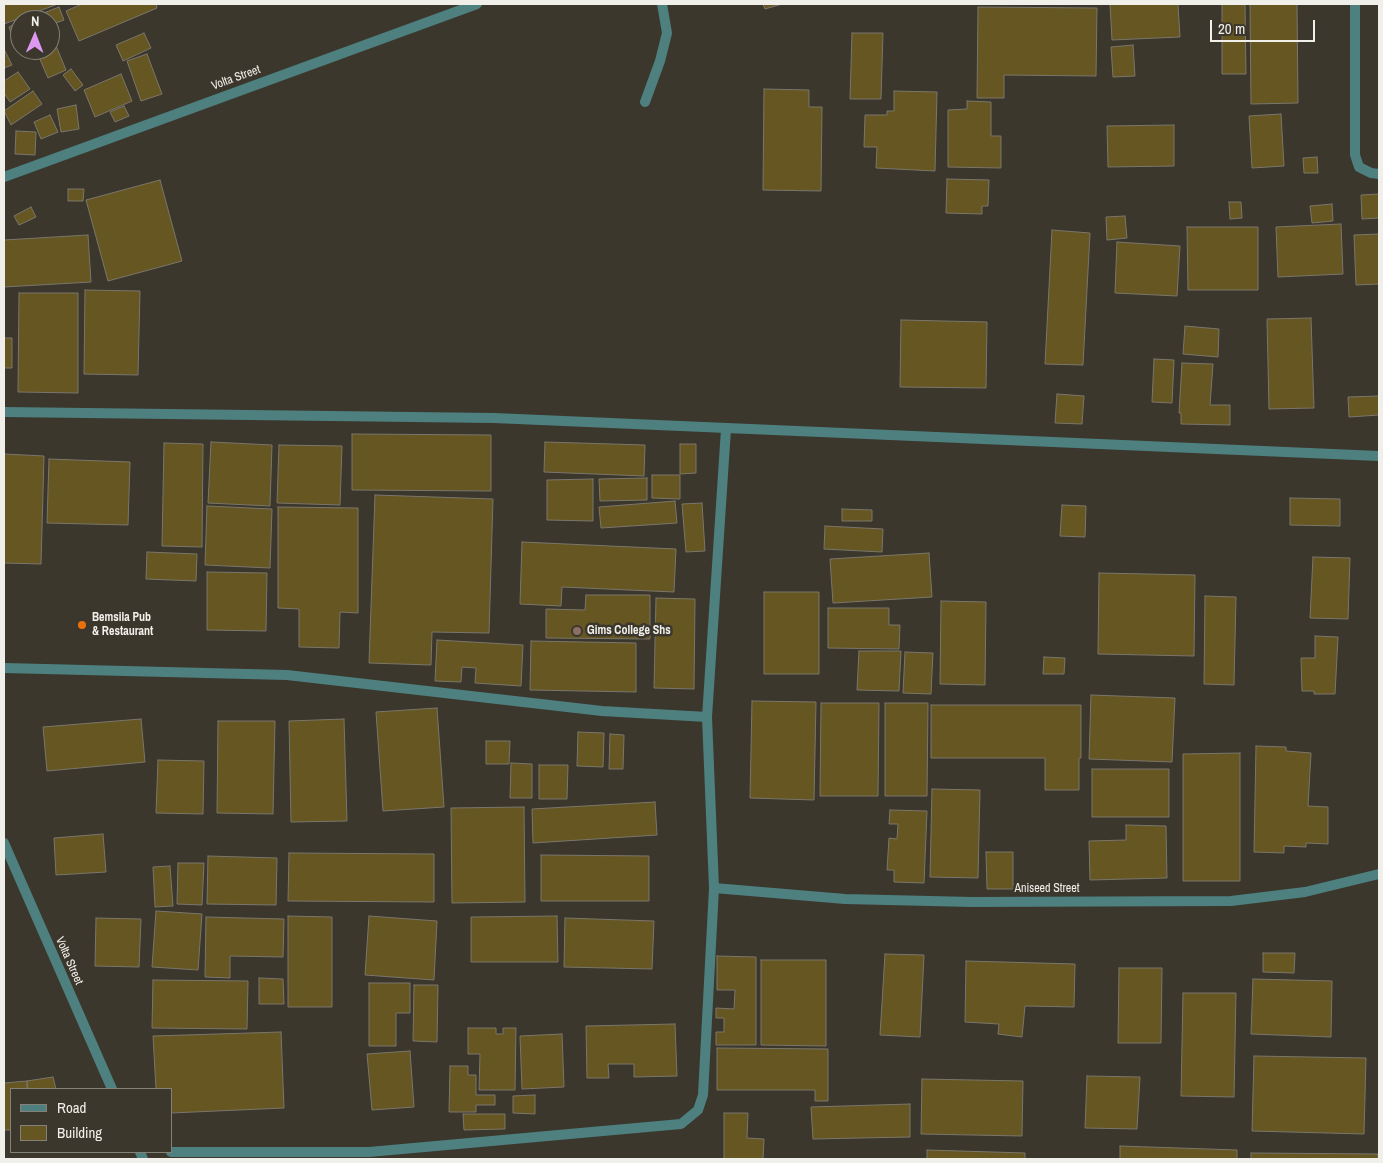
<!DOCTYPE html>
<style>
body{margin:0}
#map{position:relative;width:1383px;height:1163px;overflow:hidden;background:#3b372d;font-family:"Archivo Narrow",sans-serif}
canvas{display:block}
.frame{position:absolute;inset:0;border:5px solid #f1efe9;pointer-events:none}
.legend{position:absolute;left:10px;top:1088px;width:162px;height:65px;box-sizing:border-box;background:#3b372d;border:1px solid #848178;margin:0;padding:6px 9px;list-style:none;font-size:15px;color:#f1efe9}
.legend li{display:flex;align-items:center;gap:10px;height:25px}
.legend b{width:25px;border:1px solid #848178}
.north{position:absolute;left:10px;top:10px;width:50px;height:50px;box-sizing:border-box;background:#3b372d;border:1px solid #848178;border-radius:50%;rotate:1deg;font-size:14px;font-weight:700;line-height:20px;text-align:center;color:#f1efe9}
.north::after{content:'';display:block;margin:auto;width:18px;height:22px;background:#de98f2;clip-path:polygon(50% 0,100% 100%,50% 72%,0 100%)}
.scale{position:absolute;left:1210px;top:20px;width:105px;height:22px;box-sizing:border-box;border:2px solid #f1efe9;border-top:0;padding-left:6px;font-size:15px;line-height:18px;white-space:nowrap;color:#f1efe9;-webkit-text-stroke:4px #3b372d;paint-order:stroke}
</style>
<div id="map">
<canvas width="1383" height="1163"></canvas>
<div class="frame"></div>
<ul class="legend">
<li><b style="height:6px;background:#4d807f"></b>Road</li>
<li><b style="height:14px;background:#665622"></b>Building</li>
</ul>
<div class="north">N</div>
<div class="scale">20 m</div>
</div>
<script>
const g = document.querySelector('canvas').getContext('2d');
g.lineJoin = 'round';
function paint(path, color) { g.fillStyle = color; g.fill(path, 'evenodd'); }
const shape = rows => new Path2D(rows.map(r => 'M' + r).join(''));
function strokePath(path, color, width, dash) { g.strokeStyle = color; g.lineWidth = width; g.lineCap = dash ? 'butt' : 'round'; g.setLineDash(dash || []); g.stroke(path); }
function write(font, color, halo, rows, align = 'center') {
  g.font = font + ' "Archivo Narrow",sans-serif'; g.lineWidth = 5; g.setLineDash([]); g.textBaseline = 'middle'; g.strokeStyle = halo; g.fillStyle = color; for (const [text, x, y, turn = 0] of rows) {
    g.save(); g.translate(x, y); g.rotate((+turn || 0) * Math.PI / 180); g.textAlign = isNaN(turn) ? turn : align; if (halo) g.strokeText(text, 0, 0); g.fillText(text, 0, 0); g.restore();
  }
}
const building = shape([
 [4,4,58,4,4,24,4,4],
 [82,4,156,4,157,8,79,41,66,11,82,4],
 [763,4,782,4,765,9,763,4],
 [1110,4,1178,4,1180,37,1112,40,1110,4],
 [1222,4,1245,4,1246,74,1222,74,1222,4],
 [1250,4,1297,4,1298,103,1251,104,1250,4],
 [59,7,64,20,50,25,50,20,26,20,59,7],
 [978,7,1097,8,1096,76,1004,75,1004,98,977,98,978,7],
 [20,22,20,36,13,39,9,27,20,22],
 [144,33,151,48,123,61,116,45,144,33],
 [852,33,883,33,881,99,850,99,852,33],
 [50,36,52,36,66,70,48,78,36,50,50,50,50,36],
 [1133,45,1135,76,1113,77,1111,47,1133,45],
 [4,49,12,65,4,68,4,49],
 [147,54,162,94,141,101,127,61,147,54],
 [71,69,83,85,75,91,63,75,71,69],
 [18,72,30,89,10,102,4,93,4,81,18,72],
 [121,74,132,101,95,117,84,90,121,74],
 [764,89,809,90,809,107,822,107,821,191,763,190,764,89],
 [33,91,42,104,11,125,4,111,33,91],
 [894,91,937,92,935,171,876,168,877,147,864,147,865,115,887,115,887,111,894,111,894,91],
 [967,101,991,102,991,136,1001,136,1001,168,948,167,948,110,967,109,967,101],
 [76,105,79,129,61,132,57,109,76,105],
 [124,106,129,116,115,122,110,112,124,106],
 [1281,114,1284,166,1252,168,1249,116,1281,114],
 [50,115,58,132,41,139,34,122,50,115],
 [1174,125,1174,166,1108,167,1107,126,1174,125],
 [16,131,36,132,35,155,15,154,16,131],
 [1317,157,1318,173,1304,173,1303,158,1317,157],
 [947,179,989,180,988,206,982,206,982,214,946,213,947,179],
 [160,180,182,261,108,281,86,200,160,180],
 [68,189,84,189,83,201,68,201,68,189],
 [1379,194,1379,218,1362,219,1361,195,1379,194],
 [1229,202,1241,202,1242,218,1230,219,1229,202],
 [1332,204,1333,221,1312,223,1310,206,1332,204],
 [31,207,36,217,19,225,14,216,31,207],
 [1125,216,1127,238,1107,240,1106,217,1125,216],
 [1341,224,1343,274,1278,277,1276,227,1341,224],
 [1187,227,1258,227,1258,290,1188,290,1187,227],
 [1052,230,1090,233,1083,365,1045,364,1052,230],
 [1379,234,1379,284,1356,285,1354,235,1379,234],
 [88,235,91,282,4,287,4,240,88,235],
 [1117,242,1180,246,1177,296,1115,293,1117,242],
 [85,290,140,291,138,375,84,374,85,290],
 [19,293,78,293,78,393,18,392,19,293],
 [1311,318,1314,408,1269,409,1267,319,1311,318],
 [901,320,987,322,986,388,900,387,901,320],
 [1185,326,1219,329,1218,357,1183,354,1185,326],
 [4,338,12,338,12,368,4,368,4,338],
 [1154,359,1174,360,1172,403,1152,402,1154,359],
 [1182,363,1213,364,1210,405,1230,405,1230,425,1181,424,1181,413,1179,413,1182,363],
 [1057,394,1084,396,1082,424,1055,423,1057,394],
 [1379,396,1379,415,1349,417,1348,397,1379,396],
 [352,434,491,435,491,491,352,490,352,434],
 [211,442,272,445,270,506,208,503,211,442],
 [545,442,645,445,644,476,544,472,545,442],
 [164,443,203,444,202,547,162,546,164,443],
 [680,444,696,444,696,473,680,474,680,444],
 [279,445,342,446,340,505,277,503,279,445],
 [4,454,44,456,41,564,4,563,4,454],
 [49,459,130,462,128,525,47,523,49,459],
 [652,475,680,475,680,499,652,498,652,475],
 [647,478,647,500,600,501,599,479,647,478],
 [593,479,593,521,547,520,547,480,593,479],
 [375,495,493,499,489,633,432,632,431,665,369,663,375,495],
 [1290,498,1340,499,1340,526,1290,525,1290,498],
 [675,501,677,523,601,528,599,507,675,501],
 [702,503,705,551,686,552,682,504,702,503],
 [1062,505,1086,506,1085,537,1060,536,1062,505],
 [207,506,272,509,270,568,205,565,207,506],
 [278,507,358,508,358,613,340,612,339,648,299,647,299,609,278,608,278,507],
 [842,509,872,510,872,521,842,521,842,509],
 [825,526,883,529,882,552,824,549,825,526],
 [522,542,676,549,674,592,562,587,561,606,520,604,522,542],
 [147,552,197,554,196,581,146,579,147,552],
 [929,553,932,597,833,603,830,559,929,553],
 [1313,557,1350,558,1348,619,1310,618,1313,557],
 [207,572,267,573,266,631,207,630,207,572],
 [1099,573,1195,575,1194,656,1098,654,1099,573],
 [764,592,819,592,819,674,764,674,764,592],
 [586,595,650,595,650,639,546,638,546,609,585,610,586,595],
 [1205,596,1236,597,1234,685,1204,684,1205,596],
 [656,598,695,599,694,689,654,688,656,598],
 [941,601,986,602,985,685,940,684,941,601],
 [828,608,889,608,889,625,900,625,899,649,828,648,828,608],
 [1315,636,1338,637,1335,694,1314,694,1314,691,1302,691,1301,658,1315,658,1315,636],
 [437,640,523,645,521,686,475,683,476,668,462,667,461,682,435,681,437,640],
 [531,641,636,643,636,692,530,690,531,641],
 [859,651,901,651,899,691,857,690,859,651],
 [905,652,933,653,931,694,903,693,905,652],
 [1044,657,1065,658,1064,674,1043,674,1044,657],
 [1091,695,1175,698,1172,762,1089,759,1091,695],
 [752,701,816,702,814,800,750,798,752,701],
 [821,703,879,703,878,796,820,796,821,703],
 [885,703,928,703,927,796,885,796,885,703],
 [931,705,1081,705,1081,758,1079,758,1079,790,1045,790,1045,758,931,758,931,705],
 [437,708,444,807,383,811,376,712,437,708],
 [141,719,145,762,47,771,43,727,141,719],
 [344,719,347,821,291,822,289,721,344,719],
 [218,721,275,721,273,814,217,813,218,721],
 [578,732,604,733,603,767,577,766,578,732],
 [610,734,624,735,623,769,609,769,610,734],
 [486,741,510,741,509,764,486,764,486,741],
 [1256,746,1286,747,1286,751,1311,753,1308,806,1328,807,1328,844,1306,843,1306,847,1284,846,1284,853,1254,852,1256,746],
 [1240,753,1240,881,1183,881,1183,754,1240,753],
 [158,760,204,761,203,814,156,813,158,760],
 [511,763,532,764,532,798,510,798,511,763],
 [539,765,568,765,567,799,539,799,539,765],
 [1092,769,1169,769,1169,817,1092,817,1092,769],
 [932,789,980,790,978,878,930,877,932,789],
 [655,802,657,835,533,843,532,809,655,802],
 [524,807,525,902,452,903,451,808,524,807],
 [890,810,927,811,924,883,894,882,894,870,887,870,889,838,897,839,898,824,889,824,890,810],
 [1126,825,1166,826,1167,878,1090,880,1089,841,1126,840,1126,825],
 [103,834,106,872,56,875,54,838,103,834],
 [986,852,1013,852,1013,889,987,889,986,852],
 [289,853,434,854,434,902,288,901,289,853],
 [541,855,649,856,649,901,541,901,541,855],
 [208,856,277,858,276,905,207,904,208,856],
 [178,863,204,863,202,905,177,904,178,863],
 [170,866,173,906,155,907,153,867,170,866],
 [156,911,202,914,198,970,152,967,156,911],
 [288,916,332,917,332,1007,288,1007,288,916],
 [369,916,437,921,434,980,365,975,369,916],
 [557,916,558,962,471,962,471,917,557,916],
 [206,917,284,919,283,957,230,956,230,978,205,977,206,917],
 [96,918,141,919,139,967,95,966,96,918],
 [565,918,654,921,652,969,564,967,565,918],
 [1263,953,1295,953,1294,973,1263,972,1263,953],
 [885,954,924,955,920,1037,880,1035,885,954],
 [717,956,756,957,756,1045,716,1045,716,1032,724,1032,724,1018,716,1018,716,1008,734,1009,735,990,717,990,717,956],
 [761,960,826,960,826,1046,761,1045,761,960],
 [966,961,1075,964,1074,1007,1025,1006,1022,1037,998,1034,999,1024,965,1022,966,961],
 [1119,968,1162,968,1161,1043,1118,1043,1119,968],
 [259,978,283,979,284,1004,259,1004,259,978],
 [1253,979,1332,981,1331,1037,1251,1034,1253,979],
 [153,980,248,981,247,1029,152,1028,153,980],
 [369,983,410,983,410,1013,396,1013,396,1046,369,1046,369,983],
 [414,985,438,985,437,1042,413,1041,414,985],
 [1183,993,1236,993,1234,1097,1181,1096,1183,993],
 [675,1024,677,1076,634,1077,634,1064,608,1064,609,1078,587,1078,586,1026,675,1024],
 [468,1028,496,1028,496,1034,503,1034,503,1028,516,1028,515,1090,479,1090,480,1054,468,1054,468,1028],
 [281,1032,284,1108,171,1113,171,1089,156,1089,153,1036,281,1032],
 [562,1034,564,1087,522,1089,520,1036,562,1034],
 [717,1048,828,1049,828,1101,815,1101,815,1090,717,1090,717,1048],
 [410,1051,414,1107,372,1110,367,1054,410,1051],
 [1254,1056,1366,1058,1364,1134,1252,1131,1254,1056],
 [450,1066,468,1066,468,1075,476,1075,476,1095,495,1095,495,1105,476,1105,476,1112,449,1112,450,1066],
 [1087,1076,1140,1077,1137,1129,1085,1128,1087,1076],
 [53,1077,56,1089,28,1089,27,1081,53,1077],
 [922,1079,1023,1081,1022,1136,921,1134,922,1079],
 [27,1081,27,1089,11,1089,11,1130,4,1130,4,1083,27,1081],
 [535,1095,535,1114,513,1113,513,1096,535,1095],
 [910,1104,910,1137,813,1139,811,1107,910,1104],
 [724,1113,748,1113,747,1138,764,1139,763,1159,724,1159,724,1113],
 [463,1114,505,1114,505,1129,464,1130,463,1114],
 [1120,1146,1237,1150,1237,1159,1120,1159,1120,1146],
 [927,1150,1025,1153,1025,1159,927,1159,927,1150],
 [1251,1153,1378,1154,1378,1159,1251,1159,1251,1153]
]);
paint(building, '#665622');
strokePath(building, '#7a766b', 1);
strokePath(shape([
 [645,102,660,61,667,33,662,4]
]), '#4d807f', 10);
strokePath(shape([
 [1355,4,1355,155,1359,167,1371,173,1379,174],
 [4,412,494,418,1379,456],
 [4,668,287,675,602,711,707,717],
 [714,888,845,899,972,902,1231,901,1305,892,1379,874],
 [171,1152,369,1152,681,1124,698,1110,703,1095,714,888,707,717,726,429]
]), '#4d807f', 10);
strokePath(shape([
 [4,177,477,4],
 [4,843,112,1089],
 [140,1152,143,1159]
]), '#4d807f', 10);
for (const [x, y, r, color] of [
 [82,625,5,"#e8710a"],
 [577,631,5,"#8d6e63"]
]) { const dot = new Path2D(); dot.arc(x, y, r, 0, 2 * Math.PI); g.fillStyle = color; g.fill(dot); strokePath(dot, '#3b372d', 2); }
write('12px', '#f1efe9', '#3b372d', [
 ["Volta Street",236,78,-20],
 ["Aniseed Street",1047,889],
 ["Volta Street",69,961,66]
]);
write('bold 12px', '#f1efe9', '#3b372d', [
 ["Bemsila Pub",92,618],
 ["& Restaurant",92,632],
 ["Gims College Shs",587,631]
], 'left');
</script>
